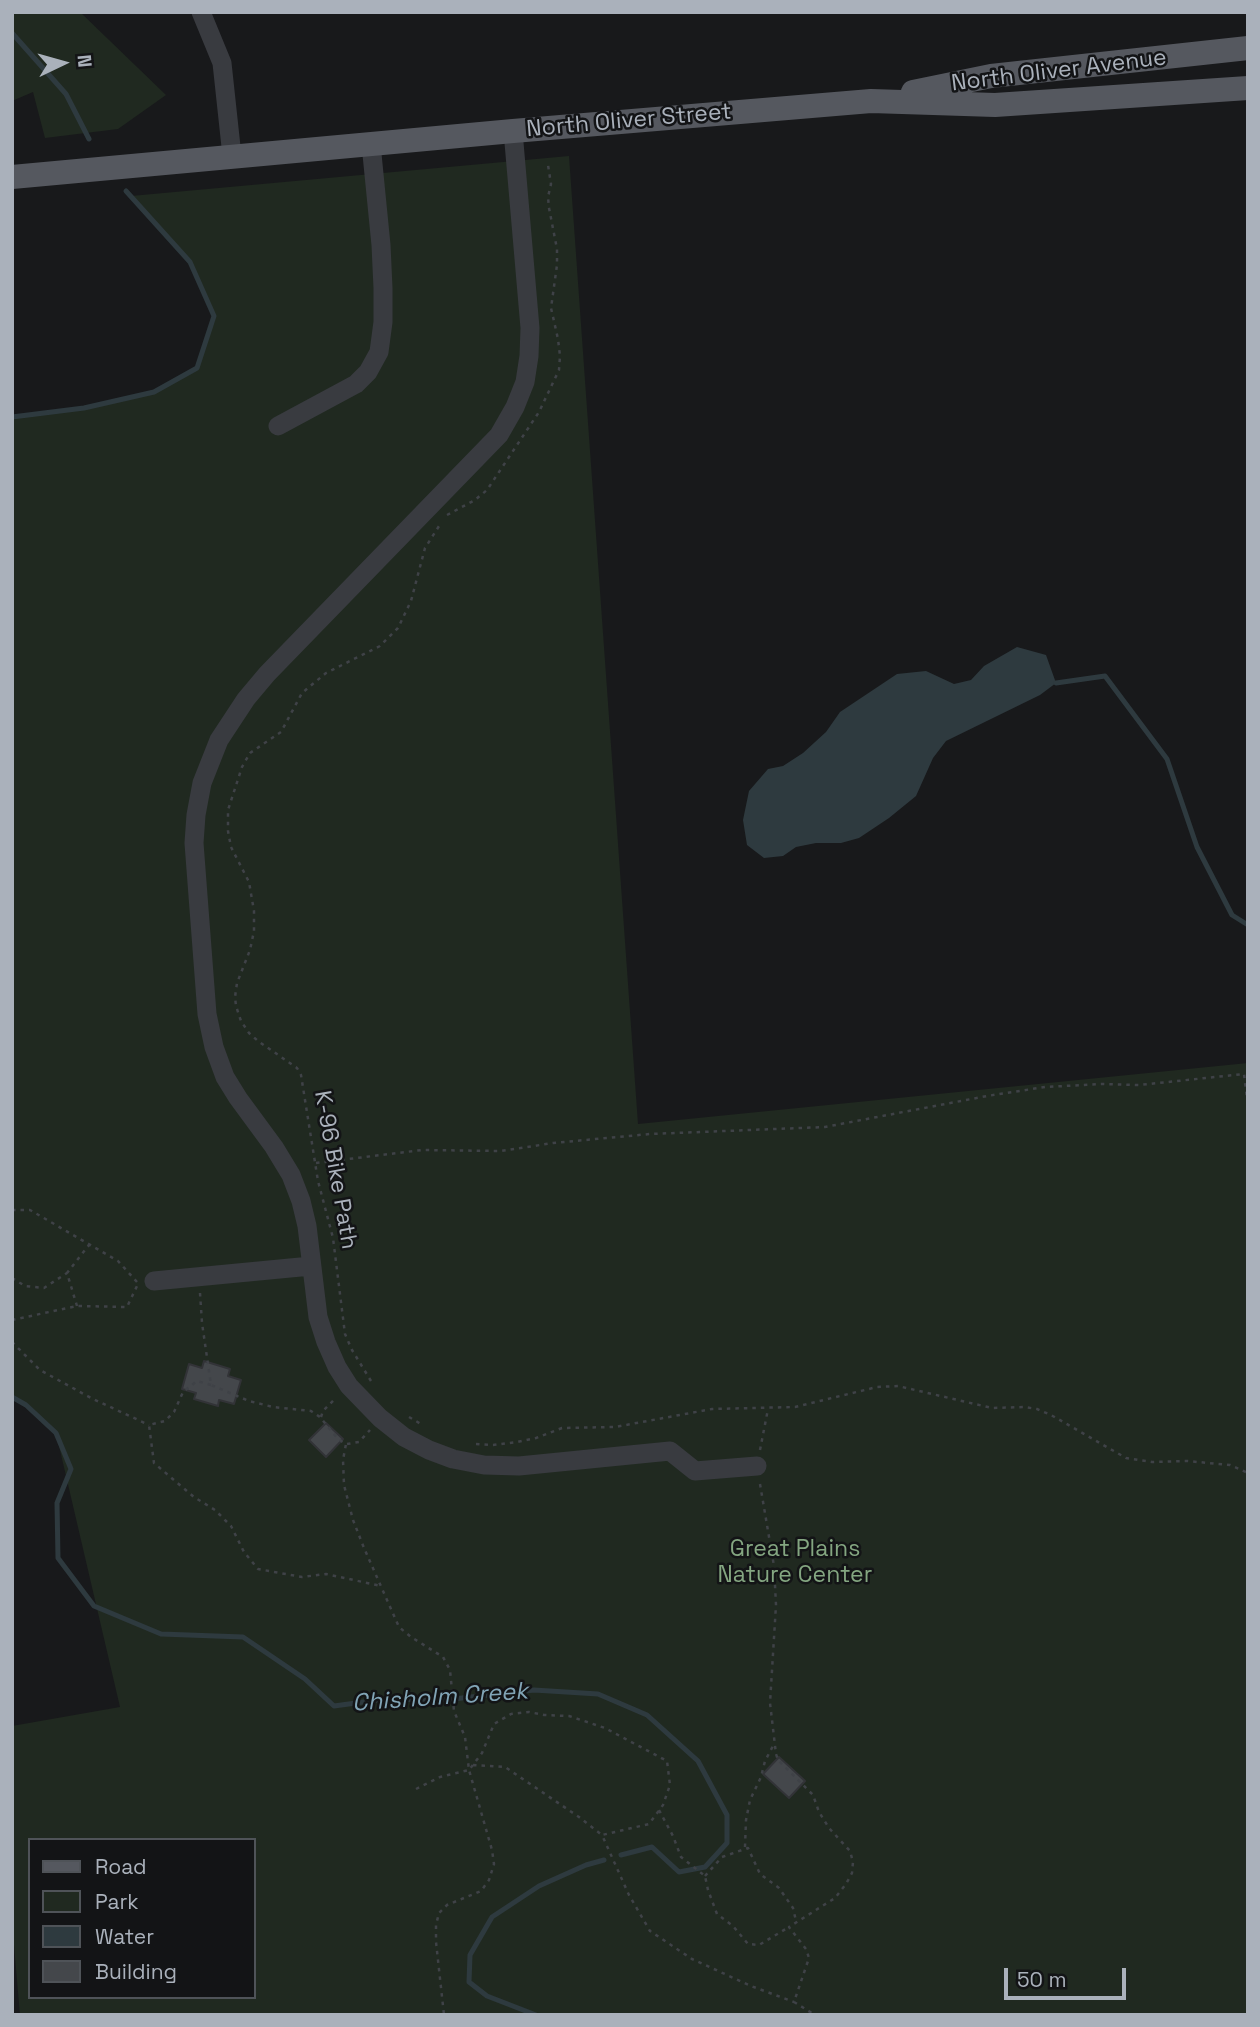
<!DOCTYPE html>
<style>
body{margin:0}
#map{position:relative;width:1260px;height:2027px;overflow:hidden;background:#18191b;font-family:"Space Grotesk",sans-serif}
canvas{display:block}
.frame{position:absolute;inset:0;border:14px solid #aab1bb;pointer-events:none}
.legend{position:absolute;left:28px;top:1838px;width:228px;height:161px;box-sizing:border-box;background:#131416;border:2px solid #4f5358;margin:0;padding:9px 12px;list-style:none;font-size:21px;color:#aab1bb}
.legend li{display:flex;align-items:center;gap:14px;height:35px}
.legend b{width:35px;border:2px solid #4f5358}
.north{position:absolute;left:28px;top:28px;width:70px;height:70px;-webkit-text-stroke:5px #131416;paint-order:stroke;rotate:85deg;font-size:19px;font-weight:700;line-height:28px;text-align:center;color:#aab1bb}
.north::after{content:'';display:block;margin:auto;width:24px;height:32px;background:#aab1bb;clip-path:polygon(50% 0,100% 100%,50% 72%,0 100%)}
.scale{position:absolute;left:1004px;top:1968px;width:122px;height:32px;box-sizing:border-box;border:4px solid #aab1bb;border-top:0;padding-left:9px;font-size:21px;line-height:24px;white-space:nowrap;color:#aab1bb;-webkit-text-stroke:5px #131416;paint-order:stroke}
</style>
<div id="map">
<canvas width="1260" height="2027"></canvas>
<div class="frame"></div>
<ul class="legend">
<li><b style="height:9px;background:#55585f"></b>Road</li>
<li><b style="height:19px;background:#202920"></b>Park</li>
<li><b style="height:19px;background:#2e3a3f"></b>Water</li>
<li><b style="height:19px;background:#44474b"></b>Building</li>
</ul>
<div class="north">N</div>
<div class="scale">50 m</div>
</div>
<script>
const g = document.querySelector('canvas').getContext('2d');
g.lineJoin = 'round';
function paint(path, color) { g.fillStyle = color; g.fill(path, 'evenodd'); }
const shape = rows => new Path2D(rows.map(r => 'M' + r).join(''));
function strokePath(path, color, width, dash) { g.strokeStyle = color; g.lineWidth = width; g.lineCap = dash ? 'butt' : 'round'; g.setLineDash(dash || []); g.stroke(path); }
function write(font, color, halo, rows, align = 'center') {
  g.font = font + ' "Space Grotesk",sans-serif'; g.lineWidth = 5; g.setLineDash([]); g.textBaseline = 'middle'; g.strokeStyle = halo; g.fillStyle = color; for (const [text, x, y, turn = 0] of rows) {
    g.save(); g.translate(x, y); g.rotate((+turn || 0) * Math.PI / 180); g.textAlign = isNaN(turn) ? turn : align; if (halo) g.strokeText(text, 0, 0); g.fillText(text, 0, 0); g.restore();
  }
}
paint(shape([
 [12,12,80,12,166,95,118,129,45,138,33,92,12,101],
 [569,156,638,1124,1248,1063,1248,2015,20,2015,12,1922,12,1726,120,1707,56,1433,25,1405,12,1397,12,417,84,408,154,392,197,367,214,316,190,262,131,196],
 [30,1840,254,1840,254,1997,30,1997]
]), '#202920');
paint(shape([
 [1017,647,1046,655,1056,683,1040,695,946,741,933,758,916,796,889,818,859,838,841,843,816,843,796,847,783,856,764,858,747,845,743,820,749,791,768,769,783,766,803,753,826,732,840,712,897,674,926,671,954,684,971,680,984,666]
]), '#2e3a3f');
strokePath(shape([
 [12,33,66,94,89,139],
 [12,417,84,408,154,392,197,368,214,316,190,262,126,191],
 [1056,683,1105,676,1167,759,1197,847,1232,915,1248,925],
 [12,1397,26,1405,56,1433,71,1469,57,1503,58,1558,94,1606,161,1634,243,1637,305,1679,334,1706,378,1700,453,1699,534,1690,598,1694,647,1715,698,1761,727,1815,727,1843,705,1867,679,1872,652,1847,621,1855],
 [536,2015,487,1996,469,1982,470,1955,492,1917,539,1886,586,1865,604,1860]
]), '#2e3a3f', 5);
const building = shape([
 [204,1361,230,1369,228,1376,241,1380,234,1404,219,1400,218,1406,194,1399,196,1393,182,1389,189,1364,202,1368,204,1361],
 [326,1423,343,1439,326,1457,309,1440,326,1423],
 [779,1757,805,1781,789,1798,763,1774,779,1757]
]);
paint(building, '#44474b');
strokePath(building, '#323337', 2);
strokePath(shape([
 [447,515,475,500,487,490,539,412,559,370,560,356,558,339,551,308,557,265,557,249,549,208,548,197,551,184,548,165],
 [316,1163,422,1150,501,1151,553,1143,650,1134,825,1127,987,1096,1045,1087,1103,1084,1139,1085,1244,1074,1248,1107],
 [12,1210,30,1210,118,1261,137,1282],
 [12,1278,25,1286,44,1288,67,1273],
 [200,1293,202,1323,211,1385,249,1401,273,1407,311,1411,320,1417,338,1439,346,1444,343,1460,344,1485,353,1520,364,1548,399,1627,411,1637,443,1657,450,1670,454,1711,465,1737,469,1770,492,1850,494,1864,489,1880,481,1891,447,1905,439,1913,436,1925,436,1942,444,2015],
 [77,1306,67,1273,89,1245],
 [12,1320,77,1306,127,1307,137,1286],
 [12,1342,40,1370,91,1398,149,1425],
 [371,1381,352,1350,345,1334,333,1238,318,1181,301,1075,297,1068,258,1041,249,1033,241,1021,236,1006,235,997,237,983,250,950,254,931,254,911,249,882,231,847,228,831,228,810,242,767,250,753,281,732,302,693,326,673,380,646,398,628,411,601,425,548,441,523],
 [211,1385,197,1381,183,1392,174,1412,165,1421,149,1425,154,1463,194,1497,215,1510,231,1526,244,1552,258,1569,302,1577,326,1574,381,1586],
 [321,1417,323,1411,336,1398],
 [409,1417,421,1424],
 [347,1444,359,1442,370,1430],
 [476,1444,493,1445,517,1442,536,1438,562,1428,615,1427,712,1409,795,1407,877,1387,898,1386,992,1408,1024,1407,1037,1409,1051,1415,1126,1458,1152,1462,1187,1461,1230,1465,1248,1473],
 [760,1450,768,1409],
 [760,1484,774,1566,776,1605,770,1703,776,1754,778,1760,813,1795,819,1812,829,1828,850,1851,853,1862,852,1873,846,1884,835,1898,789,1927,806,1949,809,1958,794,2002,815,2015],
 [473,1765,505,1767,579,1817,602,1835],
 [416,1789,440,1777,469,1770,482,1753,494,1724,511,1714,529,1712,544,1715,569,1716,605,1728,667,1761,670,1785,663,1805,649,1824,602,1835,629,1895,650,1931,692,1959,751,1986,794,2002],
 [659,1810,673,1836,681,1857,705,1876,708,1890,717,1914,733,1926,748,1944,759,1945,789,1927],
 [745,1847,746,1820,750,1800,761,1777,765,1761,774,1744],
 [705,1876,722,1857,748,1848,760,1874,779,1888,793,1908,796,1921]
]), '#3f4247', 2.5, [3.5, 5]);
strokePath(shape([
 [201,12,222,63,232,156],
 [513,131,530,328,529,356,525,382,515,407,499,435,267,674,246,699,219,740,202,783,196,815,194,843,207,1014,214,1047,225,1077,238,1098,274,1147,291,1175,301,1201,307,1226,318,1317,326,1342,337,1367,349,1386,380,1418,404,1437,429,1450,453,1459,484,1465,519,1466,670,1451,695,1471,757,1466],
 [278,426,356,384,368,372,379,352,383,322,383,288,381,245,371,144],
 [154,1281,311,1266]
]), '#393b40', 19);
strokePath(shape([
 [913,92,991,76,1248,48],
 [12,177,513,131,871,101,995,105,1248,88]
]), '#55585f', 24);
write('23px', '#aab1bb', '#131416', [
 ["North Oliver Avenue",1059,71,-7],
 ["North Oliver Street",629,121,-5],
 ["K-96 Bike Path",335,1170,80]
]);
write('23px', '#84a681', '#131416', [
 ["Great Plains",795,1550],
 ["Nature Center",795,1576]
]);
write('italic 24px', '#81a4b6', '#131416', [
 ["Chisholm Creek",440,1698,-4]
]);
</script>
